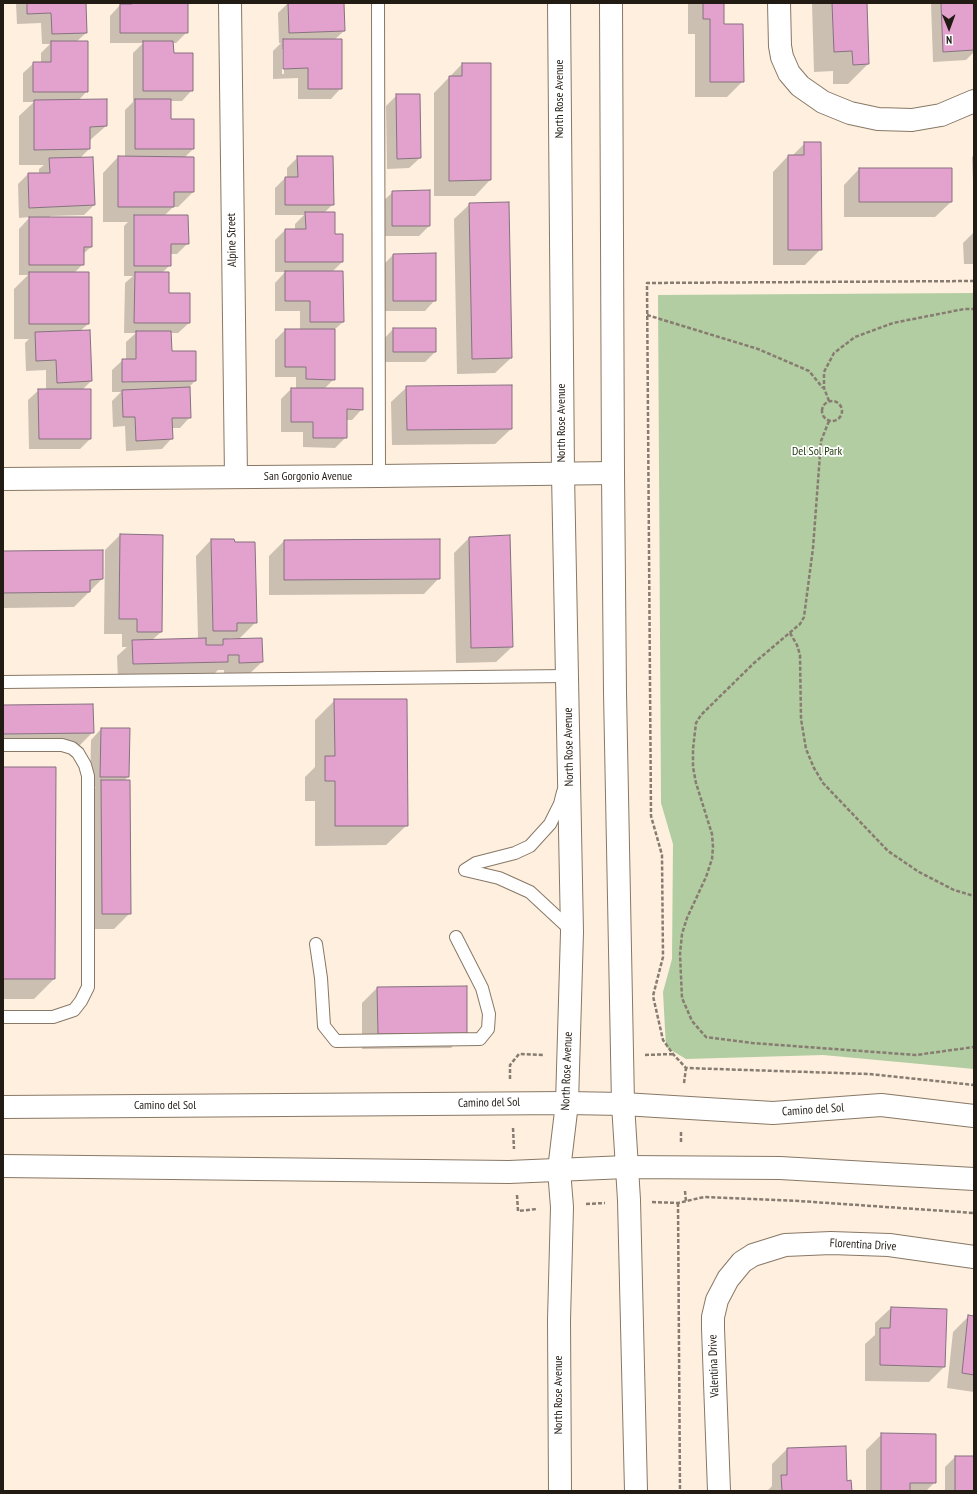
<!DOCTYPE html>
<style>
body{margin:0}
#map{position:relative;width:977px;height:1494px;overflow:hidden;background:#feefdf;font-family:"PT Sans Narrow",sans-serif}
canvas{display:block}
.frame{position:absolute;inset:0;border:4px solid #221b14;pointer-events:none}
.north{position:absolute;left:929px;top:8px;width:40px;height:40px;-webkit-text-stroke:3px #fff;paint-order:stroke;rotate:179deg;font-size:11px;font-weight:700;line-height:16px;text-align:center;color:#221b14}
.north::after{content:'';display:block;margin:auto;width:14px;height:18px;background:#221b14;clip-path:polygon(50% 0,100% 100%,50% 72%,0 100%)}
</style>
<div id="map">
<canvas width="977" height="1494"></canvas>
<div class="frame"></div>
<div class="north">N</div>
</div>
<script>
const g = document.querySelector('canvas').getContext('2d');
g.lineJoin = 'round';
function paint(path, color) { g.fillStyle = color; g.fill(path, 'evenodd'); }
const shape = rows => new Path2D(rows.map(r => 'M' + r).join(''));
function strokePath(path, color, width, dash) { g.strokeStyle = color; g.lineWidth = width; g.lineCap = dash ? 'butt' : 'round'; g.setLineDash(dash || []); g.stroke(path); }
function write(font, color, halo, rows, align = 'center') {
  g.font = font + ' "PT Sans Narrow",sans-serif'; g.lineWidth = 3.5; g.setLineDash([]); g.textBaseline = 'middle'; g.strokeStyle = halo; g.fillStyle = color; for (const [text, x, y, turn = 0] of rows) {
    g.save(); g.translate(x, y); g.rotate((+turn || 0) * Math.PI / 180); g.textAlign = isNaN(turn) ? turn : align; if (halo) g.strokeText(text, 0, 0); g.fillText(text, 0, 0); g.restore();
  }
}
paint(shape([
 [974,293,974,1069,823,1055,686,1059,666,1047,663,992,672,959,673,844,661,803,658,295]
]), '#b2cda1');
paint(shape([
 [16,3,85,3,86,33,76,42,87,91,78,101,106,126,89,141,89,149,80,158,94,205,84,215,50,216,50,218,91,247,83,254,83,264,74,273,88,324,80,331,91,381,82,390,90,439,80,449,29,449,28,400,39,390,46,390,46,370,26,371,25,343,29,339,14,339,14,289,28,275,19,275,19,229,30,217,19,218,18,184,28,174,39,174,39,169,44,165,19,165,19,116,34,102,23,102,23,73,34,63,41,63,41,53,50,44,42,44,41,23,17,24],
 [122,3,187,3,187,32,176,43,172,43,173,54,192,90,182,101,170,101,170,120,193,149,184,158,193,192,178,207,173,207,164,216,188,243,177,254,170,254,170,265,162,273,168,294,189,323,178,333,171,333,171,352,195,381,189,387,190,417,180,428,172,428,172,438,162,449,126,451,125,426,113,427,112,401,121,392,112,392,112,370,123,360,126,360,126,342,136,333,124,333,125,283,133,276,124,276,124,226,128,222,103,222,103,173,118,157,125,157,125,110,133,102,133,53,143,43,110,43,110,16,120,5,122,5],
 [288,3,343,3,344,31,334,40,341,88,331,99,298,99,298,78,273,79,273,51,281,43,279,43,278,13],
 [282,49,284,49,284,74,282,74],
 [688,3,725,3,723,6,723,25,743,81,727,97,695,97,695,34,688,34],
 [812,3,866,3,868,64,848,84,833,84,833,71,814,72],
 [931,3,974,3,974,52,966,60,933,62],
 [462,64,490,64,490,180,475,196,434,196,434,93],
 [397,95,419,95,420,158,409,168,387,169,386,106],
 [805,143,821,249,805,265,773,265,773,172,788,156,792,156],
 [974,155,974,206,972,157],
 [298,157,333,204,324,213,334,235,342,262,332,272,343,322,334,330,334,379,324,389,362,409,352,420,346,420,346,437,335,448,303,447,303,432,281,432,281,399,291,389,296,389,296,377,275,377,275,340,285,330,300,330,300,311,275,311,275,283,285,272,275,272,275,240,285,230,295,230,295,224,304,215,275,215,275,188,285,178,287,178,287,168],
 [859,169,951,202,935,217,844,217,844,185],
 [393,192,429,226,419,236,382,236,382,202],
 [470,204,511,358,495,373,457,374,454,219],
 [974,232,974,264,964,264,963,243],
 [393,255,435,300,425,311,383,311,383,265],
 [393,329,435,352,425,362,383,362,383,340],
 [407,387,511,429,495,444,392,445,391,402],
 [120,535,161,632,152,640,198,639,196,556,211,540,256,622,240,638,229,638,227,640,262,662,246,677,224,678,224,670,218,670,211,677,118,679,117,656,127,647,122,647,122,634,104,634,105,550],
 [469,538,512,647,496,662,456,663,454,553],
 [284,541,439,578,424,594,269,595,269,556],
 [3,552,102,579,74,607,3,608],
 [335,700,407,825,386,845,315,846,315,801,305,801,305,777,315,767,315,720],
 [3,706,93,732,77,748,3,749],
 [101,729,129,729,128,777,124,781,130,913,114,929,87,929,86,797,96,787,90,787,91,740],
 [3,768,54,979,34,999,3,999],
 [377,988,466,1033,451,1048,362,1049,362,1003],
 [891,1308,946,1309,944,1367,929,1382,865,1381,865,1344,875,1335,875,1323],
 [969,1316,974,1317,974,1392,947,1388,953,1332],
 [882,1434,935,1482,926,1491,866,1491,866,1450],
 [787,1449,846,1482,851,1491,767,1491,772,1486,772,1464],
 [955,1457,974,1457,974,1491,945,1491,945,1467]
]), '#0003');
const building = shape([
 [27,3,86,3,87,33,52,34,51,13,27,14,27,3],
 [132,3,188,3,188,33,120,33,120,4,132,4,132,3],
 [288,3,344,3,345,31,289,33,288,3],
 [703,3,724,3,724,24,743,24,744,82,710,82,710,19,703,19,703,3],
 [832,3,867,3,869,64,853,65,852,51,834,52,832,3],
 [941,3,974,3,974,50,943,52,941,3],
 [283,39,342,39,342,89,308,89,308,68,283,69,283,39],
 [51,41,88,41,88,92,33,92,33,62,51,62,51,41],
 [143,41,173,41,174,53,193,53,193,91,143,91,143,41],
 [462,63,491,63,491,180,449,181,449,76,462,76,462,63],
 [396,94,420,94,421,158,397,159,396,94],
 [107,99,107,126,90,127,90,149,34,150,34,100,107,99],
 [135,99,171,99,171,119,194,119,194,149,135,149,135,99],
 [804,142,821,142,822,250,788,250,788,155,804,155,804,142],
 [118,156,194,157,194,192,174,192,174,207,118,207,118,156],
 [297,156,333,156,334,205,285,205,285,177,298,177,297,156],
 [93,157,95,205,29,208,28,173,50,173,49,158,93,157],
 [859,168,952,168,952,202,859,202,859,168],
 [430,190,430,226,392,226,392,191,430,190],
 [509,202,512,358,472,359,469,203,509,202],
 [305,212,335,212,335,234,343,234,343,262,285,262,285,229,306,229,305,212],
 [134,215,188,215,189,244,171,244,171,266,134,266,134,215],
 [29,217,92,217,92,247,84,247,84,265,29,265,29,217],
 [436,253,436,301,393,301,393,254,436,253],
 [285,271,343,271,344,322,310,322,310,301,285,301,285,271],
 [29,272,89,272,89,324,29,324,29,272],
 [135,272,169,272,169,293,190,293,190,323,134,323,135,272],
 [393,328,436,328,436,352,393,352,393,328],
 [285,329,335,329,335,380,306,379,306,367,285,367,285,329],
 [90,330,92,381,57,383,56,360,36,361,35,332,90,330],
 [136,331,171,331,172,351,196,351,196,381,122,382,122,359,136,359,136,331],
 [512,385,512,429,407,430,406,386,512,385],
 [190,387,191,418,172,418,173,439,136,441,135,417,123,417,122,390,190,387],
 [291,388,363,388,363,410,347,409,347,438,313,438,313,422,291,422,291,388],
 [38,389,91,389,91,439,39,439,38,389],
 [120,534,163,535,162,632,137,632,137,619,119,619,120,534],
 [510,535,513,647,471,648,469,537,510,535],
 [211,539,234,539,235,542,255,542,257,623,237,623,237,631,213,631,211,539],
 [440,539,440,579,284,580,284,540,440,539],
 [103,550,103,579,90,580,90,592,3,593,3,551,103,550],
 [206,638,206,645,223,645,223,639,262,638,263,662,239,663,239,655,228,655,228,662,133,664,132,640,206,638],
 [334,699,407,699,408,826,335,826,335,781,325,781,325,756,335,756,334,699],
 [93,704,94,733,3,734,3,705,93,704],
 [101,728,130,728,129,777,100,777,101,728],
 [3,767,56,767,55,979,3,979,3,767],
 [101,780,130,780,131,914,102,914,101,780],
 [467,986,467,1033,378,1034,377,987,467,986],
 [891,1307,947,1309,945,1367,880,1365,880,1328,890,1328,891,1307],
 [968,1315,974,1316,974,1375,962,1373,968,1315],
 [881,1433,936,1434,936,1483,910,1483,910,1491,881,1491,881,1433],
 [846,1446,847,1481,851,1480,852,1491,782,1491,781,1475,787,1475,787,1448,846,1446],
 [955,1456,974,1456,974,1491,955,1491,955,1456]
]);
paint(building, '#e3a1ce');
strokePath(building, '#86717f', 1);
const service = shape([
 [378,3,379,476],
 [3,682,568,676],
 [3,745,62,745,72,748,78,753,85,765,88,776,88,987,81,1001,74,1010,53,1017,3,1017],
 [465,870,476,863,515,853,530,846,550,824,560,804,563,792],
 [465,870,499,878,530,892,572,931],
 [316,944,321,978,324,1026,336,1041,480,1039,488,1029,489,1014,482,988,456,937]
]);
const minor = shape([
 [230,3,236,477],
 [779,3,780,46,782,57,789,73,800,86,823,102,850,113,878,119,912,120,941,115,974,101],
 [3,479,379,476,613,473],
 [719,1491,713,1328,713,1317,717,1300,728,1279,742,1262,753,1255,785,1245,831,1243,889,1245,974,1257]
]);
const tertiary = shape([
 [3,1107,567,1103,623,1104,773,1113,881,1105,974,1116],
 [3,1166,509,1172,626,1167,780,1168,974,1179]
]);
const secondary = shape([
 [559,3,563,474,572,932,567,1103,559,1170,562,1207,559,1320,560,1491],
 [611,3,613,473,615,692,623,1104,629,1200,636,1491]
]);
strokePath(service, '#887866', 14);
strokePath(minor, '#887866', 24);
strokePath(tertiary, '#887866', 24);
strokePath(secondary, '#887866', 24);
strokePath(shape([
 [974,281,647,283,651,816,662,855,663,957,653,996,663,1040,673,1054,686,1068,869,1074,974,1085],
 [647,315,758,349,809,371,823,388],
 '822 411a10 10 0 1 1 20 0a10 10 0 1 1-20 0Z',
 [829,401,824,388,824,372,834,353,855,337,893,323,964,309,974,309],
 [829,421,821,441,813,548,804,617,800,624,754,663,701,715,696,723,693,749,693,767,696,783,712,834,713,847,712,859,706,877,687,918,682,934,680,954,682,998,692,1021,706,1037,752,1043,916,1055,974,1047],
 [790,633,797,645,800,655,801,719,806,749,814,768,823,783,888,851,919,872,954,890,974,896],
 [645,1055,673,1054],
 [510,1079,510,1065,519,1054,544,1055],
 [684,1083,686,1068],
 [513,1128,514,1149],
 [681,1132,681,1143],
 [685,1191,686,1202],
 [517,1195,518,1211,537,1209],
 [652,1202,678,1203,704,1197,799,1201,974,1213],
 [678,1203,680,1491],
 [586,1204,605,1203]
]), '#877c71', 2.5, [4, 2]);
strokePath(service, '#fff', 12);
strokePath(minor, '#fff', 22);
strokePath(tertiary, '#fff', 22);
strokePath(secondary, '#fff', 22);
write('12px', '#221b14', '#fff', [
 ["North Rose Avenue",560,99,-90],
 ["Alpine Street",232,240,-91],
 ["North Rose Avenue",562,423,-90],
 ["San Gorgonio Avenue",308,477],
 ["North Rose Avenue",569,747,-91],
 ["North Rose Avenue",567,1071,-88],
 ["Camino del Sol",489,1103,-1],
 ["Camino del Sol",165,1106],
 ["Camino del Sol",813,1110,-4],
 ["Florentina Drive",863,1245,3],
 ["Valentina Drive",714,1366,-92],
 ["North Rose Avenue",559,1395,-90]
]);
write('12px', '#1f380a', '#fff', [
 ["Del Sol Park",817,452]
]);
</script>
